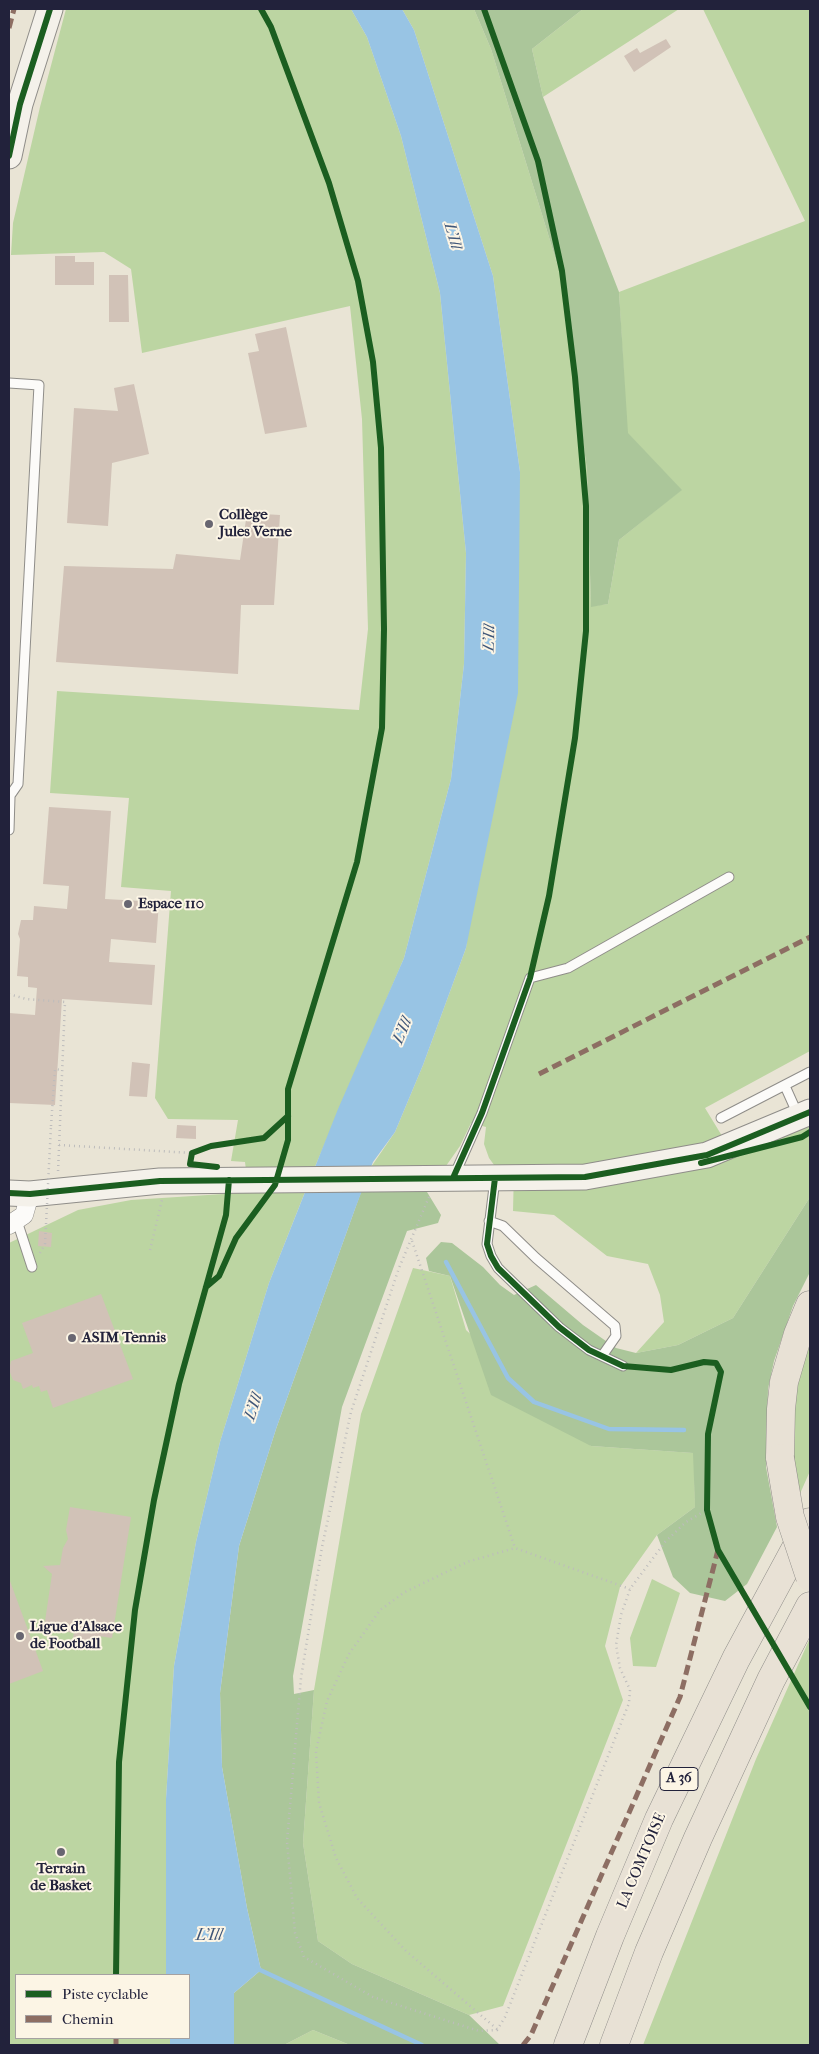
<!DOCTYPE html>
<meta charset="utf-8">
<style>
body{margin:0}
#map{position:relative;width:819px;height:2054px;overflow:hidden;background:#e9e4d5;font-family:"IM FELL French Canon",serif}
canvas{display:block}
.frame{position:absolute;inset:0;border:10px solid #22223b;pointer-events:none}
.legend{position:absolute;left:15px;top:1974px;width:175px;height:65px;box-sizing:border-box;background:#fcf5e5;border:1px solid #a5a1a1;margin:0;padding:6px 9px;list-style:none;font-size:15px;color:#22223b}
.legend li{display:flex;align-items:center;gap:10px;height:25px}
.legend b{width:25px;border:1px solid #a5a1a1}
</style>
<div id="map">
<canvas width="819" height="2054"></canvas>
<div class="frame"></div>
<ul class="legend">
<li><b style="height:6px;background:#1b5e20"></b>Piste cyclable</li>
<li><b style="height:6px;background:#8d6e63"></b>Chemin</li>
</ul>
</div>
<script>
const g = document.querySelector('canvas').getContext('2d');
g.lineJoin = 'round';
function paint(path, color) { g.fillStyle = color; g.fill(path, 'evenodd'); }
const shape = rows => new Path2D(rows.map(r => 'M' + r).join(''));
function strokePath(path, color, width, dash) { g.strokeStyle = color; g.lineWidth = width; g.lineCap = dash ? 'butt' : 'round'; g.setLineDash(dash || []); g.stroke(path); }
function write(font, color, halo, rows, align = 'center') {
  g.font = font + ' "IM FELL French Canon",serif'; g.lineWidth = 4; g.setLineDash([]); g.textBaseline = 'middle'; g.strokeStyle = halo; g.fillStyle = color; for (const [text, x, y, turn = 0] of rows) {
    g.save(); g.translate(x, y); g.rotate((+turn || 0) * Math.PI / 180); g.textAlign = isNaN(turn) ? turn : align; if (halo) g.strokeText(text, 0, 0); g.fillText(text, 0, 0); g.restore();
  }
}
paint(shape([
 [66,9,351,9,367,37,401,136,440,293,466,553,464,664,451,779,404,958,314,1169,246,1170,245,1162,231,1161,238,1120,168,1119,155,1098,171,891,121,887,129,798,50,793,57,691,359,710,368,629,362,419,350,306,142,353,131,269,104,252,11,255,13,223,40,107],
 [402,9,474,9,491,49,560,273,587,470,591,606,608,604,619,540,681,490,627,433,619,292,805,221,703,9,810,9,810,1051,705,1108,733,1154,810,1121,810,1197,733,1318,678,1345,636,1353,664,1322,660,1295,648,1264,607,1256,554,1215,513,1211,514,1169,497,1169,489,1158,484,1144,486,1127,471,1123,460,1146,446,1166,369,1170,395,1132,423,1065,466,948,520,472,493,276,414,30],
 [583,9,679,9,543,97,532,49],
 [254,1192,305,1192,269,1283,220,1442,196,1542,174,1666,166,1799,166,1975,16,1975,16,2038,170,2038,170,2045,9,2045,9,1243,78,1210,131,1200],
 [413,1268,450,1276,466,1330,591,1446,694,1453,695,1507,657,1535,620,1587,605,1646,623,1700,503,2006,469,2015,352,1964,318,1941,303,1843,314,1690,361,1414],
 [810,1330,810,1471,795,1505,790,1406],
 [652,1579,680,1593,656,1667,633,1666,630,1638],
 [810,1638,810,2045,643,2045,756,1759],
 [313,2030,350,2045,284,2045]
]), '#bcd5a2');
paint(shape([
 [474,9,583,9,532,49,543,97,619,292,628,433,682,490,619,540,608,604,591,607,587,470,560,273,491,49],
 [361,1192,427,1192,441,1215,438,1223,407,1231,342,1407,293,1676,294,1694,314,1690,303,1843,318,1941,352,1964,469,2015,500,2045,350,2045,313,2030,284,2045,234,2045,234,1993,261,1970,247,1908,222,1767,220,1693,239,1546,276,1429],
 [810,1197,810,1272,793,1306,774,1361,768,1389,766,1467,777,1527,747,1584,725,1601,690,1593,673,1577,657,1535,695,1507,693,1453,591,1446,491,1395,450,1276,429,1271,426,1258,441,1242,452,1243,483,1267,500,1285,514,1295,536,1285,583,1325,616,1348,636,1353,678,1345,733,1318]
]), '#abc69a');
paint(shape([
 [351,9,402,9,414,30,493,276,520,472,518,693,466,948,423,1065,395,1132,373,1162,355,1209,276,1429,239,1546,220,1693,222,1767,247,1908,261,1970,234,1993,234,2045,170,2045,170,2038,189,2038,189,1975,166,1975,166,1799,174,1666,196,1542,220,1442,269,1283,338,1109,404,958,451,779,464,664,466,553,440,293,401,136,367,37]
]), '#98c4e4');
strokePath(shape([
 [446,1262,508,1378,534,1402,609,1429,684,1430],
 [258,1969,422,2045]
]), '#98c4e4', 4.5);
paint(shape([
 [666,39,671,47,634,72,624,56,637,48,640,53],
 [55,256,75,256,75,262,94,262,94,285,55,285],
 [109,275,128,275,129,322,109,322],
 [286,327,307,427,265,434,248,353,259,351,255,334],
 [134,384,149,454,112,463,108,526,67,523,74,408,118,411,114,388],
 [247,513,280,515,274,605,241,605,238,674,56,662,64,566,173,569,176,554,240,560],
 [49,807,111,811,105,899,159,902,156,943,111,939,109,962,155,965,152,1005,62,999,55,1105,9,1103,9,1013,35,1015,37,988,28,987,28,977,17,976,20,939,18,934,21,920,33,920,34,906,67,909,69,886,43,884],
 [132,1062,150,1064,147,1097,129,1096],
 [177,1125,196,1126,196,1139,176,1138],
 [39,1231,52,1233,51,1247,38,1246],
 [101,1294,133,1379,53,1408,47,1390,41,1392,39,1386,33,1388,32,1385,23,1389,21,1383,13,1380,9,1370,11,1361,33,1353,22,1323],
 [70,1507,131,1517,112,1638,98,1636,96,1647,72,1642,74,1633,44,1628,52,1574,43,1566,60,1565,63,1548,68,1539,66,1530],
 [10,1581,43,1671,9,1684,9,1582]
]), '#d1c2b7');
const lane = shape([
 [9,383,39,385,18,784,9,797],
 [9,830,10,797],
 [785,1086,798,1115],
 [721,1118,810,1072],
 [454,1176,482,1113,530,978,568,968,729,877],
 [495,1179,487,1244,491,1256,498,1268,559,1327,589,1350,623,1366],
 [17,1221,32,1267],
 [489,1221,503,1226,536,1258,615,1326,616,1336,602,1356]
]);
const street = shape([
 [9,1225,24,1215,30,1194]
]);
const secondary = shape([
 [9,156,20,104,50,9],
 [9,1193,30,1194,160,1181,585,1177,707,1155,810,1112]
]);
const highway = shape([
 [780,1458,781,1409,784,1382,798,1334,810,1305],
 [568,2045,610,1936,659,1819,736,1659,810,1522],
 [614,2045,649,1952,698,1838,771,1680,810,1606]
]);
strokePath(lane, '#8f8d89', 11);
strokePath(street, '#8f8d89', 19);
strokePath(secondary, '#8f8d89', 27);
strokePath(highway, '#8f8d89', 29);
strokePath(shape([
 [9,994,26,999,65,1002,58,1172],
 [51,1126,55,1069,61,1070],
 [59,1145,192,1153],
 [429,1197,399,1268,351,1412,322,1547,301,1678,287,1841,295,1933,304,1957,373,1997,479,2031,497,2030,505,2017,629,1703,630,1690,620,1668,616,1645,621,1615,630,1589,665,1542,686,1522,707,1510],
 [412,1241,515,1548],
 [150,1250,162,1200],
 [40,1253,45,1244],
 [497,2029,406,1951,357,1898,336,1858,319,1803,316,1751,327,1701,349,1654,380,1610,405,1592,467,1562,515,1548,630,1589]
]), '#bdbcbc', 2.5, [1, 4]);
strokePath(lane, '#fcfbf9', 9);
strokePath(street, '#fcfbf9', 18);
strokePath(secondary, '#f4f1ea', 25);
strokePath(highway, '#e8e1d5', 28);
const highwayBridge = shape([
 [780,1458,790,1517,810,1577]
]);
strokePath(highwayBridge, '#8f8d89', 29, []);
strokePath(shape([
 [45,1244,51,1126]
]), '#bdbcbc', 2.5, [1, 4]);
strokePath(highwayBridge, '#e8e1d5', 28);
strokePath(shape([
 [9,28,14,9],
 [539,1074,810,937],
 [116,2038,116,2045],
 [523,2045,531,2035,680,1697,718,1550]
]), '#8d6e63', 5, [10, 5]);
strokePath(shape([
 [9,156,20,104,50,9],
 [701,1163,802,1137,810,1132],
 [217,1167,190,1164,192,1153,211,1146,264,1138,288,1116],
 [453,1178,482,1113,530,978,549,896,575,738,586,631,586,506,575,377,562,271,538,161,484,9],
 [495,1178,487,1244,491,1256,498,1268,559,1327,589,1350,623,1366,671,1370,704,1362,716,1363,721,1372,708,1434,707,1510,718,1550,810,1707],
 [9,1193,30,1194,160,1181,585,1177,707,1155,810,1112],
 [206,1287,219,1276,236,1238,275,1185,288,1140,288,1089,357,862,382,728,384,629,381,448,373,362,358,281,329,183,271,27,261,9],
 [116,1975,119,1762,135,1610,154,1500,179,1384,226,1215,229,1180]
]), '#1b5e20', 6);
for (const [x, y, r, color] of [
 [209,524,5,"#686671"],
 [128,904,5,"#686671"],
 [72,1338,5,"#686671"],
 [20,1636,5,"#686671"],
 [61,1852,5,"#686671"]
]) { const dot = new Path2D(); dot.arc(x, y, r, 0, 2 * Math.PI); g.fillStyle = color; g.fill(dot); strokePath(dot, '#fcf5e5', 2); }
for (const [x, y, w] of [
 [679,1779,38]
]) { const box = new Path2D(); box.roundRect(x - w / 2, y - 11.5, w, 23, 4); g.fillStyle = '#fcf5e5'; g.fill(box); strokePath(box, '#22223b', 1); }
write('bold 14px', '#22223b', null, [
 ["A 36",679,1779]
]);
write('bold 15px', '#22223b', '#fcf5e5', [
 ["Collège",219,515],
 ["Jules Verne",219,532],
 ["Espace 110",138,904],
 ["ASIM Tennis",82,1338],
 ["Ligue d'Alsace",30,1627],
 ["de Football",30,1644],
 ["Terrain",61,1869,"center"],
 ["de Basket",61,1886,"center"]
], 'left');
write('15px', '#22223b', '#fcf5e5', [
 ["LA COMTOISE",642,1861,-67]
]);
write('italic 16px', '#3f5678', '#fcf5e5', [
 ["L'Ill",452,236,74],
 ["L'Ill",490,638,-88],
 ["L'Ill",403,1031,-67],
 ["L'Ill",254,1407,-72],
 ["L'Ill",209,1936]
]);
</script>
